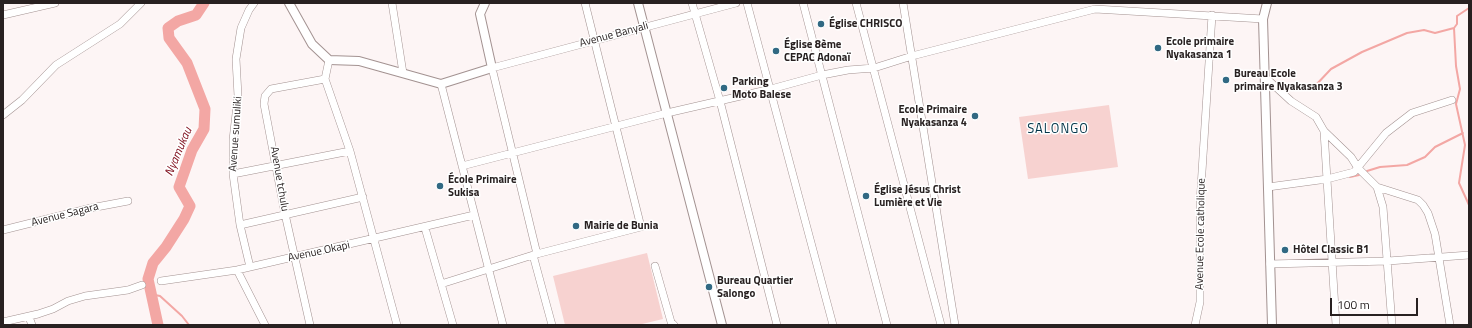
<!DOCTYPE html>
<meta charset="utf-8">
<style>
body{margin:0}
#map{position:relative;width:1472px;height:328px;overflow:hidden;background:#fdf5f5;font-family:"Titillium Web",sans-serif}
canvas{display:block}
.frame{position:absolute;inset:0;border:4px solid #282121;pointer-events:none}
.scale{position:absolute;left:1330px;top:298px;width:88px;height:18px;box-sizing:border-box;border:2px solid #282121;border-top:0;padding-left:5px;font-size:12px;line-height:14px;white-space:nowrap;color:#282121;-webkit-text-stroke:3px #fff;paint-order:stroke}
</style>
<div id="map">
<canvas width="1472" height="328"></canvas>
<div class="frame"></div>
<div class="scale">100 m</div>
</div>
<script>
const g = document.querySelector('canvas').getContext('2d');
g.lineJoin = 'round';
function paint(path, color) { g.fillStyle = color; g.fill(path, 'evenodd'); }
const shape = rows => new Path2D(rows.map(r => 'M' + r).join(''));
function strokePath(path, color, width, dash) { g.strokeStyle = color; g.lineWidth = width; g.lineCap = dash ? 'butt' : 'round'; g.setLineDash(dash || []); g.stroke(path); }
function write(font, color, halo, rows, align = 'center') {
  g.font = font + ' "Titillium Web",sans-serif'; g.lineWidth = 3; g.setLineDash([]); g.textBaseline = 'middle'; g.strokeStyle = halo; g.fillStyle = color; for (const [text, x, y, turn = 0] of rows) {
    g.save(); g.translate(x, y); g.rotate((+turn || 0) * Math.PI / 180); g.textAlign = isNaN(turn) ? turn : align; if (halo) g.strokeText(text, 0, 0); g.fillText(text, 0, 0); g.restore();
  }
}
paint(shape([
 [1109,105,1118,167,1028,179,1019,117],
 [647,253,663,319,638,325,565,325,553,276]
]), '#f7d2d0');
strokePath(shape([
 [1469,8,1457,16,1457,24,1454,28,1456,66,1460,89,1456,104,1465,145,1459,183,1469,205],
 [1314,87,1331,69,1362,52,1407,33,1424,30,1435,33,1454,28],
 [1367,171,1380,167,1407,165,1425,157,1435,147,1463,133],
 [1350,177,1359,175],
 [150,294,160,296,182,316,189,325]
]), '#f3a7a4', 2);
strokePath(shape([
 [158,325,148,279,153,263,166,247,184,219,190,206,179,187,192,150,204,129,205,109,187,63,169,38,168,28,178,21,196,15,204,3]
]), '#f3a7a4', 11);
const minor = shape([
 [392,3,403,73],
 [692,3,720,101,777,325],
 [747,3,833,325],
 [803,3,887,325],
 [856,3,941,325],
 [903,3,955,325],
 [3,15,55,3],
 [329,60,325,79,350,151,397,325],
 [1265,77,1291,101,1316,117,1324,131,1351,157,1358,168,1377,187,1383,207,1392,325],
 [441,84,503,325],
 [3,115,22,100,56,65,120,24,141,3],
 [1324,131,1336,325],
 [462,166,667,113,771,89,822,75,848,70,874,68,912,56,1095,9,1263,19],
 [233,174,350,151],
 [1268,187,1327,179,1354,172,1386,133,1412,113,1452,100],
 [1377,187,1418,200,1423,205,1428,213,1435,234,1450,325],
 [240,225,363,197],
 [425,228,453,325],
 [3,230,91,208,128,201],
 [537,254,492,68,736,3],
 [533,255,552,325],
 [1270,264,1388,261,1469,255],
 [655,266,671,322,674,325],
 [250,267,240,225,233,174,233,140,238,96,236,59,241,28,249,10,254,3],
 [237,270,265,325],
 [161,281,237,270,474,215],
 [441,284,533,255,641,227,585,3],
 [29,317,32,325],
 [3,322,38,314,53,309,68,301,85,296,128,290,142,285],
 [310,325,285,214,264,104,265,96,271,89,325,79],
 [1195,325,1200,302,1200,203,1212,15]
]);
const tertiary = shape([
 [289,3,312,44,329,60,359,61,441,84,492,68,480,14,485,3],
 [638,3,722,325],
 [1267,3,1263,19,1272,325]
]);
strokePath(minor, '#a39291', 8);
strokePath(tertiary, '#a39291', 10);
strokePath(minor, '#fff', 7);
strokePath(tertiary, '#fff', 8);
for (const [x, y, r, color] of [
 [821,24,4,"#316983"],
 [1158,48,4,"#316983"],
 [776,51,4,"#316983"],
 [1226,80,4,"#316983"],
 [724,88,4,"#316983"],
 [975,116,4,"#316983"],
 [440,186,4,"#316983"],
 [866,196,4,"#316983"],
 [576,226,4,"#316983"],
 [1285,250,4,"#316983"],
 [709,287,4,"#316983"]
]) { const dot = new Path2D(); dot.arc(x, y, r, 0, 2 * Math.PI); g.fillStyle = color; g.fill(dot); strokePath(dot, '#fff', 1.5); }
write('bold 11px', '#282121', '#fff', [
 ["Église CHRISCO",829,24],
 ["Ecole primaire",1166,42],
 ["Nyakasanza 1",1166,55],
 ["Église 8ème",784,45],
 ["CEPAC Adonaï",784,58],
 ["Bureau Ecole",1234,74],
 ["primaire Nyakasanza 3",1234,87],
 ["Parking",732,82],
 ["Moto Balese",732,95],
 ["Ecole Primaire",967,110,"right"],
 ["Nyakasanza 4",967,123,"right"],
 ["École Primaire",448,180],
 ["Sukisa",448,193],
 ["Église Jésus Christ",874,190],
 ["Lumière et Vie",874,203],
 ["Mairie de Bunia",584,226],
 ["Hôtel Classic B1",1293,250],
 ["Bureau Quartier",717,281],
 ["Salongo",717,294]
], 'left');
write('11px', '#282121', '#fff', [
 ["Avenue Banyali",614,35,-15],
 ["Avenue sumuliki",236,134,-86],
 ["Avenue tchulu",279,179,80],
 ["Avenue Sagara",65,215,-14],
 ["Avenue Ecole catholique",1201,234,-89],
 ["Avenue Okapi",319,252,-12]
]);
write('italic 12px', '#831321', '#fff', [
 ["Nyamukau",179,152,-67]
]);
g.letterSpacing = '1px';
write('13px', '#023448', '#fff', [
 ["SALONGO",1058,130]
]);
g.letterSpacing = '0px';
</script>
